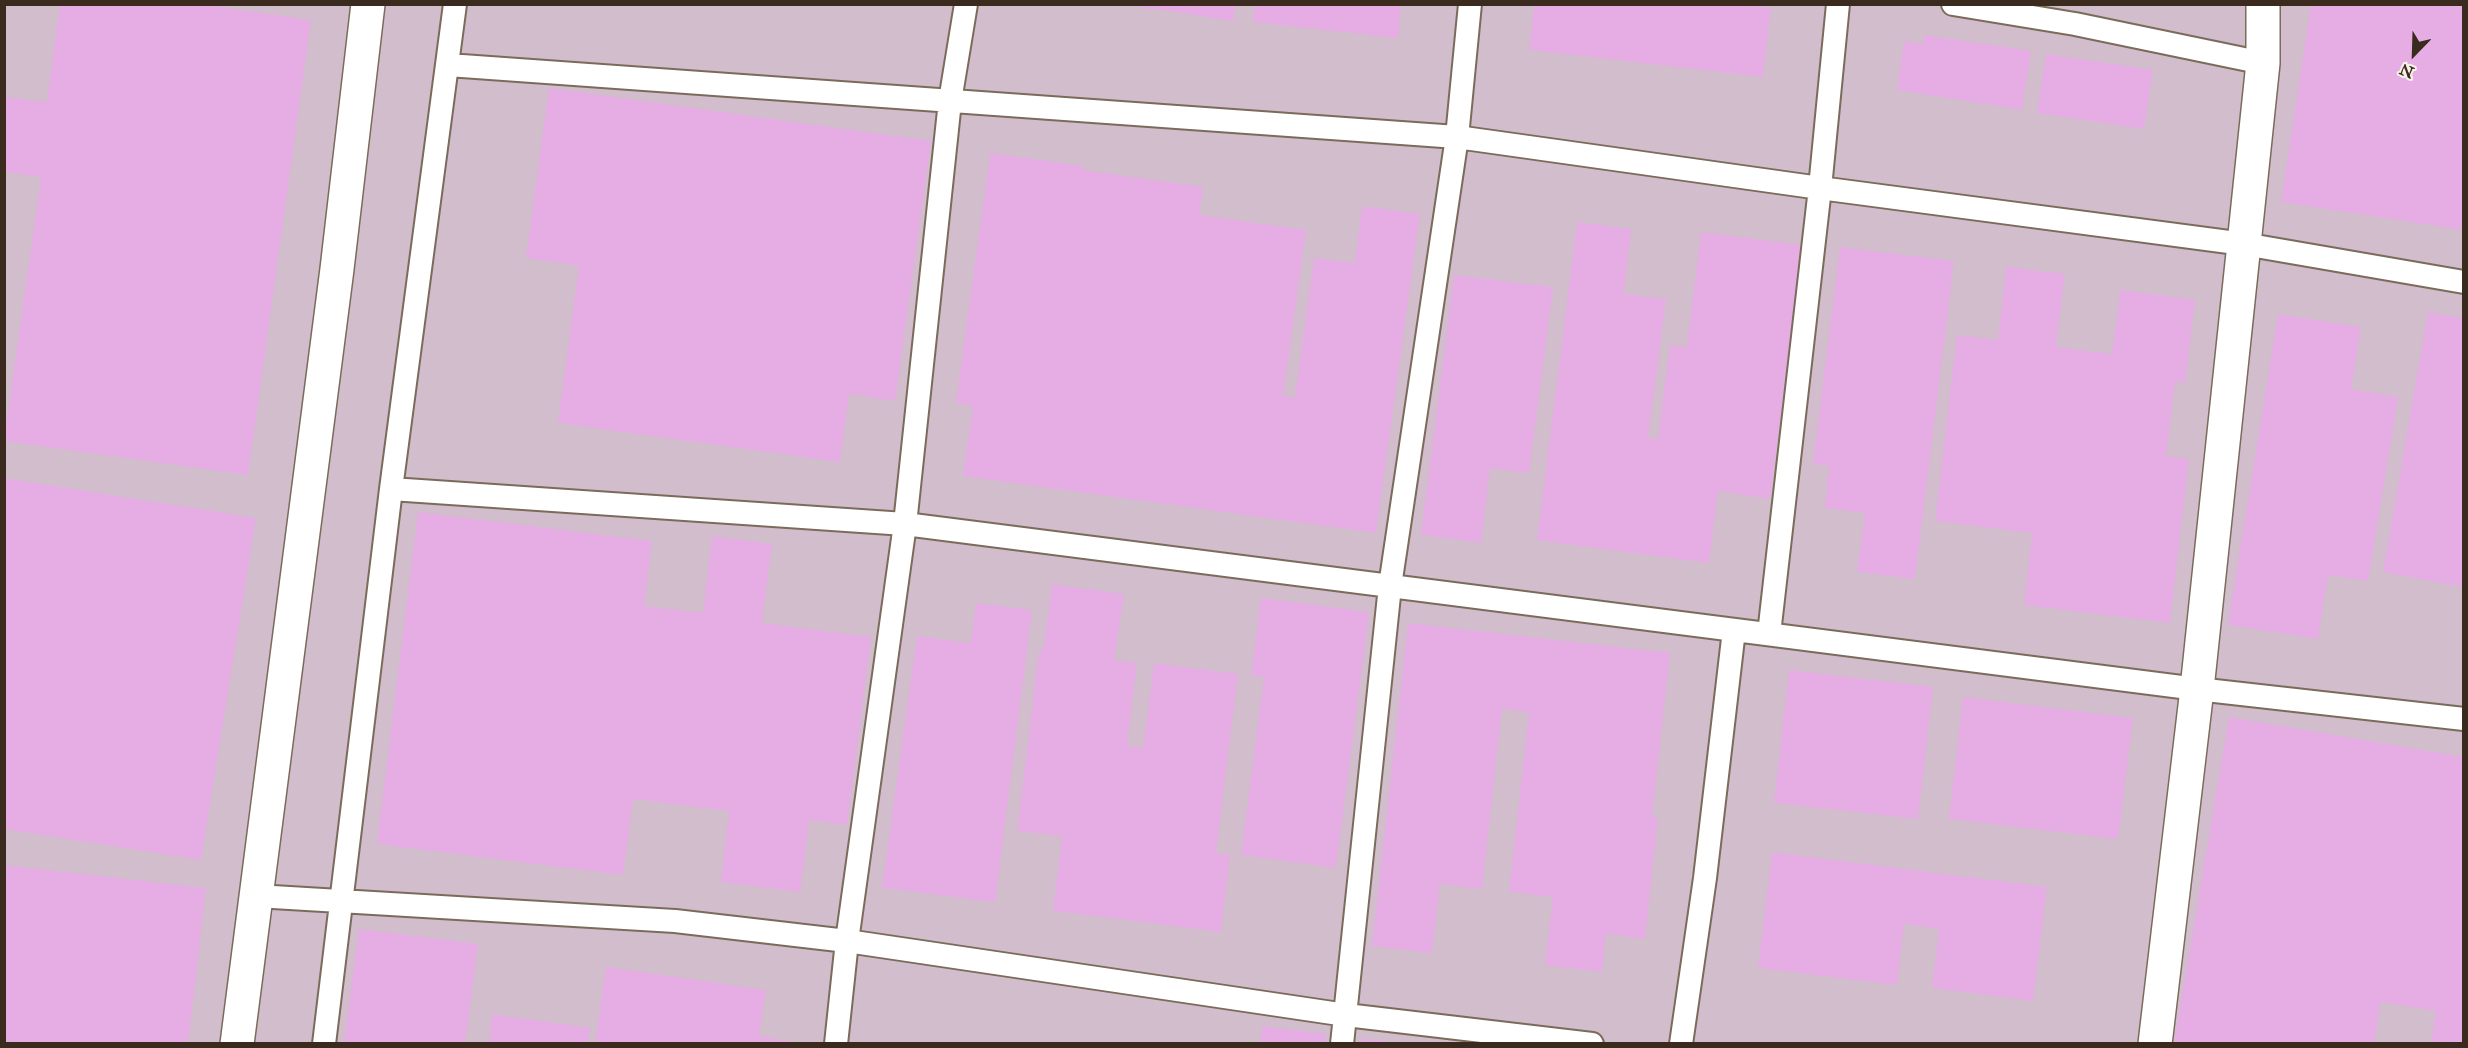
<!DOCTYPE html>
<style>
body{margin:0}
#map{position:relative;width:2468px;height:1048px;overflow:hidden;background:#f1e3c8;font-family:"IM FELL Great Primer",serif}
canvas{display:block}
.frame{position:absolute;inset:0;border:6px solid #3b2a1e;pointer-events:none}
.north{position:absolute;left:2384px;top:24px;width:60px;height:60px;-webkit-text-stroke:4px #f7f3e8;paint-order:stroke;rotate:203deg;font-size:16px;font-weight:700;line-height:24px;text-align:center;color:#3b2a1e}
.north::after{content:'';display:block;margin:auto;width:21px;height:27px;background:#3b2a1e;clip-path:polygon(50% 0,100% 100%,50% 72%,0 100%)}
</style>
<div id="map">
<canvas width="2468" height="1048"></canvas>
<div class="frame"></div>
<div class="north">N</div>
</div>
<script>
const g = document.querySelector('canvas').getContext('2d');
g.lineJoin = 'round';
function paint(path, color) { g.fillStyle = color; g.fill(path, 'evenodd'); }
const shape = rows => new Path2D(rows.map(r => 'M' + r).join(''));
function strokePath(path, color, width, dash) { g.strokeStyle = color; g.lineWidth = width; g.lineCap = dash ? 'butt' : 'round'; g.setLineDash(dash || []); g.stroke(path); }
paint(shape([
 [5,5,2463,5,2463,1043,5,1043]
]), '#d1bdcc');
paint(shape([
 [60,4,200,4,311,20,248,475,4,441,41,177,4,172,4,97,47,102],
 [1121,4,1236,4,1233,21],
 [1255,4,1401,4,1398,38,1253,22],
 [1534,4,1739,4,1771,8,1763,77,1529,50],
 [2311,4,2463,4,2463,230,2281,202],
 [1924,35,2031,51,2022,110,1897,90,1904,41,1923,44],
 [2046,54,2153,70,2144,129,2037,113],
 [549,88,931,141,895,401,849,394,840,462,558,423,579,266,526,258],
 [990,153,1084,166,1083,170,1203,187,1199,215,1306,230,1283,396,1295,398,1314,258,1355,263,1362,206,1420,214,1376,533,963,476,973,406,956,403],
 [1577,222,1631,229,1624,294,1666,299,1648,438,1658,439,1670,345,1687,347,1701,232,1802,245,1770,499,1718,491,1709,563,1537,540],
 [1840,247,1954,261,1915,579,1857,572,1865,513,1825,508,1829,466,1813,464],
 [2006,267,2065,274,2056,347,2112,354,2120,290,2195,300,2185,383,2175,382,2166,456,2189,459,2170,623,2024,605,2032,533,1935,521,1957,335,1998,340],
 [1454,275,1553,287,1529,473,1490,468,1481,543,1421,535],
 [2428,312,2463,318,2463,587,2383,572],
 [2278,314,2361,327,2351,389,2398,397,2368,581,2328,575,2318,639,2228,625],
 [4,478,256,518,201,860,4,829],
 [418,512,652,541,644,606,703,613,712,536,772,544,762,623,871,637,847,825,809,820,800,892,721,882,729,811,633,799,623,875,377,844],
 [1052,584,1124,594,1114,660,1137,663,1127,746,1143,748,1154,663,1238,674,1216,853,1230,855,1221,932,1053,911,1062,836,1017,831,1039,651,1043,651],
 [1261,598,1369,612,1336,868,1241,855,1264,677,1251,675],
 [976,603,1032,610,995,902,882,888,917,636,971,643],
 [1408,623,1670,653,1652,817,1658,818,1645,939,1606,934,1602,972,1545,965,1553,897,1509,892,1529,712,1502,709,1482,889,1440,884,1432,953,1372,946],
 [1789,670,1933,687,1918,819,1774,803],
 [1963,697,2133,718,2118,839,1949,819],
 [2229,717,2463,757,2463,1044,2431,1044,2436,1011,2381,1002,2374,1044,2174,1044],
 [1772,852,2047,887,2033,1001,1932,988,1939,929,1904,924,1897,985,1758,968],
 [4,865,206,888,188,1044,4,1044],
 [359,929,478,944,465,1044,344,1044],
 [606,967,766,990,759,1036,805,1044,595,1044],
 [492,1014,590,1028,588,1044,489,1044],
 [1262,1026,1326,1034,1325,1044,1260,1044],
 [1362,1038,1389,1042,1389,1044,1361,1044]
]), '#e5ade3');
const service = shape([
 [1953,4,2075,24,2263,63],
 [448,65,1457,137,1820,188,2244,244,2464,282],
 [391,489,905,524,2197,689,2464,719],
 [1769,634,1820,188,1838,4],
 [256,896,675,921,847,941,1346,1015,1592,1044],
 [324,1044,391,489,455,4],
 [836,1044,847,941,905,524,950,101,966,4],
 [1342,1044,1390,586,1457,137,1470,4],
 [1681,1044,1705,878,1734,630]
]);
const tertiary = shape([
 [237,1044,337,269,368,4],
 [2155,1044,2197,689,2244,244,2263,63,2263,4]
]);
strokePath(service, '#7b6b5a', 26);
strokePath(tertiary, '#7b6b5a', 36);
strokePath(service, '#fff', 22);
strokePath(tertiary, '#fff', 33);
</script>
